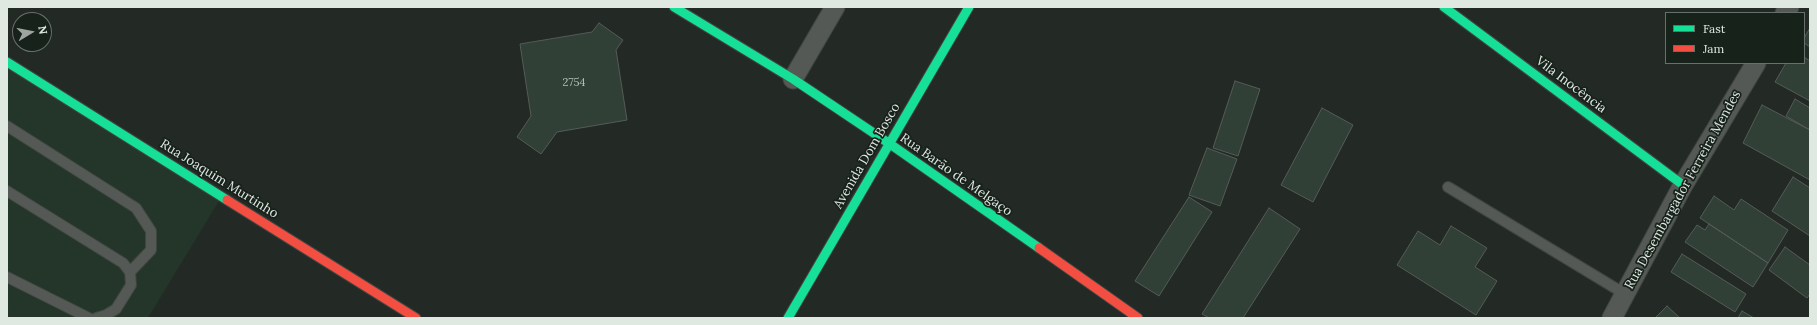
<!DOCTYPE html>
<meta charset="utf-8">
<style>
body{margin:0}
#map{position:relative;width:1817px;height:325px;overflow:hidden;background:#232925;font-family:Lora,serif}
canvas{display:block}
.frame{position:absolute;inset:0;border:8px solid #e0e8e2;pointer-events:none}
.legend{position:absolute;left:1665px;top:12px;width:140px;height:52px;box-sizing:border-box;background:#17221b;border:1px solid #67716b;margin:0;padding:5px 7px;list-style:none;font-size:12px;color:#e0e8e2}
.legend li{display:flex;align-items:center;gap:8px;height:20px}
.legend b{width:20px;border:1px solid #67716b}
.north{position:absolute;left:12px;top:12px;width:40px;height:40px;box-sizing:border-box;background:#17221b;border:1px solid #67716b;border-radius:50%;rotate:80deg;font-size:11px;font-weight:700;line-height:16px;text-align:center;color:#e0e8e2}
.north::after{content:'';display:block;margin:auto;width:14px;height:18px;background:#9ea5a0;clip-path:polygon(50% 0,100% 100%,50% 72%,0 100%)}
</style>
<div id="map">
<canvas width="1817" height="325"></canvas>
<div class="frame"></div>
<ul class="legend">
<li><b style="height:5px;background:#16e098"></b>Fast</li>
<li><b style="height:5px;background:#f24e42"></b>Jam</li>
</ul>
<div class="north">N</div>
</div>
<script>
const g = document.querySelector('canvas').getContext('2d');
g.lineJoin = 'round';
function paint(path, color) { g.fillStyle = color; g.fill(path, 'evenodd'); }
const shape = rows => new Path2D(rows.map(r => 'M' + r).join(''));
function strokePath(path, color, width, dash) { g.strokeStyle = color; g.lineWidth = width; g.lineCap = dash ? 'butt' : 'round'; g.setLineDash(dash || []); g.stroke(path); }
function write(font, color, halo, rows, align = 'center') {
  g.font = font + ' Lora,serif'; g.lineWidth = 3.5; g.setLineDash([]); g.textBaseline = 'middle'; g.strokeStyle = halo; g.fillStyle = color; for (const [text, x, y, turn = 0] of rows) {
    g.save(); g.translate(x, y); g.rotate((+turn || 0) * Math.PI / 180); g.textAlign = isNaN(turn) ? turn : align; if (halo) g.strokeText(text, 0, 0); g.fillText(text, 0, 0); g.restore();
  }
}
paint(shape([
 [7,62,222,196,148,318,7,318]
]), '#24352a');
const building = shape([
 [599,23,623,40,616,50,627,120,557,132,541,154,517,137,531,116,520,44,592,32,599,23],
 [1810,28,1810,47,1804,43,1804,38,1810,28],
 [1804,57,1810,61,1810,101,1775,82,1786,63,1804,63,1804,57],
 [1235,81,1260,89,1238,156,1213,148,1235,81],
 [1795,99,1810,108,1810,130,1786,116,1795,99],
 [1762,105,1810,130,1810,180,1743,143,1762,105],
 [1322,108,1353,125,1313,202,1281,185,1322,108],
 [1207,148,1237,159,1220,206,1189,195,1207,148],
 [1793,177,1810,188,1810,236,1772,211,1793,177],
 [1714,196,1734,210,1741,199,1788,230,1768,263,1700,218,1714,196],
 [1189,197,1212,212,1159,296,1135,281,1189,197],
 [1269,208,1300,229,1243,318,1209,318,1202,314,1269,208],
 [1709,224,1768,263,1753,287,1685,242,1697,225,1705,230,1709,224],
 [1451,226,1487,248,1475,267,1497,281,1476,315,1397,265,1418,231,1440,245,1451,226],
 [1785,247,1810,265,1810,294,1807,298,1769,270,1785,247],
 [1682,254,1746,294,1735,312,1671,272,1682,254],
 [1667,306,1680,318,1655,318,1667,306],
 [1742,311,1754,318,1738,318,1742,311]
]);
paint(building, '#304037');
strokePath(building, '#565b58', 1);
const lane = shape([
 [7,126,136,208,151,231,151,250,130,272],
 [1448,187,1625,294],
 [7,191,123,263,130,272,131,285,116,309,106,315,96,318],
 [7,277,89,318]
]);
const street = shape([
 [1785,13,1789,7],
 [793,79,835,7],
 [1612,318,1683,185,1756,63]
]);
const fast = shape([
 [674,7,793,79,890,144,1039,248],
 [1444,7,1683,185],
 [7,62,227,200],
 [788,318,969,7]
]);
const jam = shape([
 [227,200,416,318],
 [1039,248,1138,318]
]);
strokePath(lane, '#3f4540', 12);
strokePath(street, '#3f4540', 21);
strokePath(fast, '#3f4540', 11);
strokePath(jam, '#3f4540', 11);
strokePath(lane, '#555956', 10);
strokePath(street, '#555956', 19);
strokePath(fast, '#16e098', 9);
strokePath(jam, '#f24e42', 9);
write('11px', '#b4beb7', null, [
 ["2754",574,83]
]);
write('13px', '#e0e8e2', '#17221b', [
 ["Vila Inocência",1571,85,37],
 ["Avenida Dom Bosco",867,156,-60],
 ["Rua Barão de Melgaço",956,175,35],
 ["Rua Joaquim Murtinho",219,179,32],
 ["Rua Desembargador Ferreira Mendes",1683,190,-61]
]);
</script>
